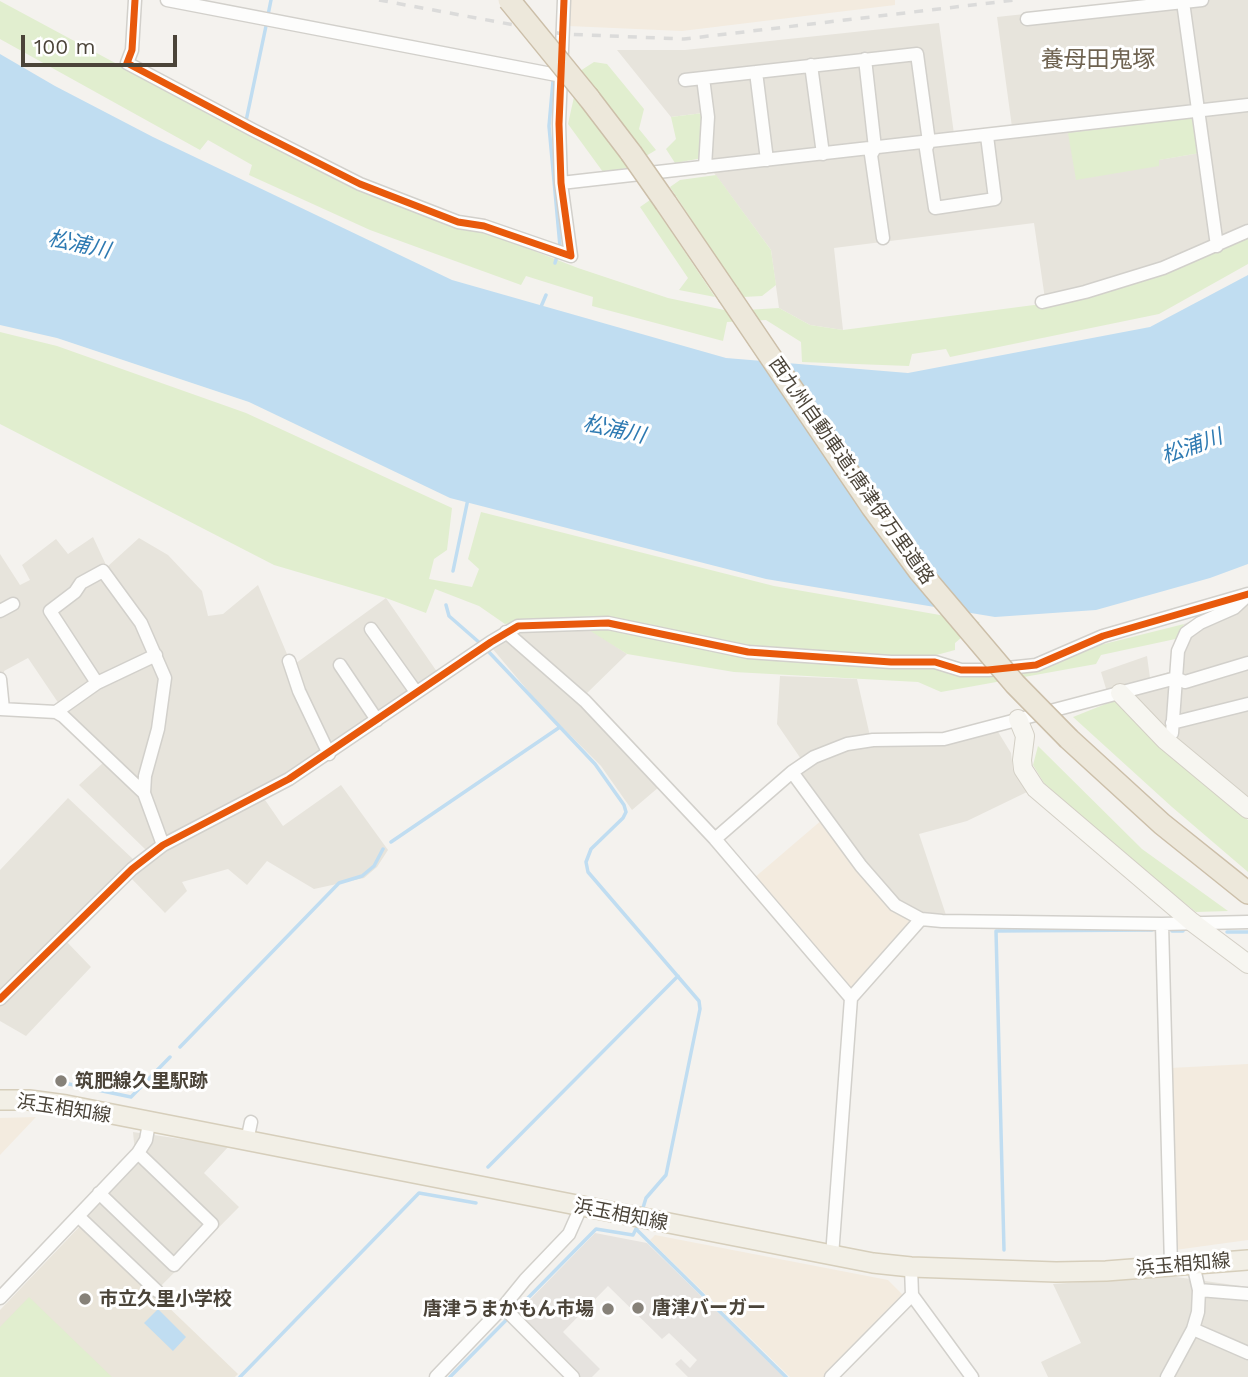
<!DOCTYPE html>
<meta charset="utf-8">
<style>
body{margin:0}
#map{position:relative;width:1248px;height:1377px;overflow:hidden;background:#f4f2ee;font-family:"Work Sans",sans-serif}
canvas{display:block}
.scale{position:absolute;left:21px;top:35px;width:156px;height:32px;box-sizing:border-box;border:4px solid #4b4439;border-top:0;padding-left:9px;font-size:21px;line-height:24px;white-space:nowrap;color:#4b4439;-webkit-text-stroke:5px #fff;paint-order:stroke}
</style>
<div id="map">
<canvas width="1248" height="1377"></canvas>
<div class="scale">100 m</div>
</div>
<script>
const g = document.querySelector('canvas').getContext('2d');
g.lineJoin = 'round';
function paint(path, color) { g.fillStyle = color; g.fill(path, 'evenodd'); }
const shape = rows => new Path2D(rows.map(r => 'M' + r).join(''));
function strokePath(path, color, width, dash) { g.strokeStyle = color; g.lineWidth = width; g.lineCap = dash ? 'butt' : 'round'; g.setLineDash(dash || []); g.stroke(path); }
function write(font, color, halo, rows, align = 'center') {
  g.font = font + ' "Work Sans","Noto Sans JP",sans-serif'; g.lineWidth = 6; g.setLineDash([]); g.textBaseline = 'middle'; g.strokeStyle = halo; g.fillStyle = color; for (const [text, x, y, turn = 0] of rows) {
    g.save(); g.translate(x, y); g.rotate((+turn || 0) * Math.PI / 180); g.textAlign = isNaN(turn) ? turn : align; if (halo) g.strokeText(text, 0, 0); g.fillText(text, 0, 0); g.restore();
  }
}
paint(shape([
 [1153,0,1248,0,1248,233,1046,306,1034,223,834,248,843,330,810,325,779,308,771,250,703,158,703,113,671,117,617,50,685,50,939,23,954,134,1012,127,997,17],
 [1196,122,1200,153,1158,160],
 [93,537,107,567,139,538,168,555,202,591,208,616,223,614,258,585,292,666,386,598,442,679,328,760,263,797,283,826,341,785,388,850,377,867,364,878,314,889,267,861,247,885,228,869,182,882,187,891,165,913,130,877,66,941,91,967,26,1036,0,1021,0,870,68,798,134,860,147,851,79,785,104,762,59,704,28,658,4,671,9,715,0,715,0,554,20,585,30,580,22,565,56,539,68,554],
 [1248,599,1248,797,1182,744,1134,695,1107,692,1101,672,1147,656,1150,678,1169,672,1184,624],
 [587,627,627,654,585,695,666,781,632,810,601,766,539,704,492,648,512,630],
 [780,676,857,679,870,736,941,736,992,722,1011,753,1013,770,1027,792,967,821,919,834,950,927,922,924,898,914,878,894,787,769,801,759,777,724],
 [133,1132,229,1146,204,1173,239,1207,154,1293,73,1216,135,1153],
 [1169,1276,1248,1287,1248,1377,1048,1377,1041,1362,1081,1343,1053,1284]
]), '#e7e4dc');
paint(shape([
 [567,0,895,0,895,5,682,31,568,26],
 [823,819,878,894,898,914,922,924,855,998,747,884],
 [1248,1064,1248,1240,1175,1250,1170,1068],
 [36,1117,0,1155,0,1118],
 [655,1235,888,1280,904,1296,825,1377,790,1377,650,1240]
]), '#f3ebdf');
paint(shape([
 [82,1224,238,1374,235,1377,0,1377,0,1310]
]), '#eae5da');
paint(shape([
 [0,1,249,135,368,193,461,230,483,231,578,268,668,298,729,311,779,308,810,325,843,330,1034,305,1046,306,1248,233,1248,264,1159,314,950,357,946,349,912,354,909,366,802,362,801,342,766,320,727,322,723,341,592,306,593,297,526,276,521,285,370,230,249,175,252,165,208,140,200,150,0,39],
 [594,62,607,64,644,109,639,129,656,150,646,156,580,71],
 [574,97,628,168,603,172,568,124],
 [703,113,703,158,675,163,666,149,676,139,671,117],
 [1191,118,1196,122,1200,153,1159,160,1159,166,1076,180,1068,133],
 [716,175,771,250,776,285,762,296,743,297,670,187,680,180],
 [650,200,715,297,679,290,688,278,640,207],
 [0,332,57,346,246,413,452,508,447,550,434,559,429,579,472,587,479,569,468,559,481,512,774,586,980,622,955,643,955,650,929,657,931,668,964,677,1048,668,1084,649,1184,624,1180,638,1101,655,1096,664,941,692,918,682,734,672,627,654,570,618,505,624,479,606,435,589,426,613,386,598,274,565,0,424],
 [1118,699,1160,746,1248,820,1248,872,1172,807,1073,717],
 [1038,746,1142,849,1228,911,1196,912,1131,861,1044,783,1033,765],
 [29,1297,112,1377,0,1377,0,1327]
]), '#e1eecf');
paint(shape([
 [595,1233,647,1243,784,1377,688,1377,675,1364,681,1359,690,1368,697,1360,669,1333,662,1339,608,1286,563,1332,600,1369,592,1377,578,1377,515,1315]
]), '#e6e3df');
paint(shape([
 [0,54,55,86,153,137,452,280,726,358,908,373,1150,327,1248,275,1248,564,1210,578,1096,610,995,617,766,579,450,498,249,402,57,338,0,325],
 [158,1309,186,1337,173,1351,144,1323]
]), '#c0ddf1');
strokePath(shape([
 [268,15,271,0],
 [553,81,549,126,560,246,555,263],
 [246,121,266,26],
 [540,309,546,295],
 [453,571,468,499],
 [446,605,449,616,481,644],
 [486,649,595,764,624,805,626,812,623,818,591,849,586,862,588,872,699,1001,700,1009,666,1175,646,1198,642,1211],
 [391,842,560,727],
 [1172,931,1183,931],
 [1227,932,1248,932],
 [180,1047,339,883,362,876,374,866,383,849],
 [69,1084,131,1097,170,1057],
 [488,1167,678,976],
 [637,1230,786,1377],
 [1004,1250,996,931,1152,930],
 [240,1377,419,1193,476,1203],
 [450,1377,596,1229,633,1235,638,1225]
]), '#c0ddf1', 3.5);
const street = shape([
 [135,0,132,50,127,63,253,130,360,184,458,222,484,226,571,256,561,183,559,124,564,0],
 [167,0,562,76],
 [1183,2,1217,246],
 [1027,19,1202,0],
 [865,59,875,148,871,155,883,238],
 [811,65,823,154],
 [756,72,767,160],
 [703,78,708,117,705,167],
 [685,80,917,54,929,142,926,149,935,208,995,199,987,136],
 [561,183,1248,105],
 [1042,302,1085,292,1163,268,1248,231],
 [0,611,13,604],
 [371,629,416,692],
 [506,632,585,701,715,839,851,998],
 [289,661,299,691,329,754],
 [340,665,377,720],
 [0,679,3,709],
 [97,683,50,611,75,592,81,583,103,571,141,623,165,678,158,729,145,776,144,793],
 [0,709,56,712,63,716,144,793,163,845],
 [56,712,97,683,156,655],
 [1172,723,1248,704],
 [1165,740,1172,733,1178,651,1186,633,1200,623,1234,608,1246,597],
 [792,772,861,866,895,905,921,919,942,921,1162,924,1248,922],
 [715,839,792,772,814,757,847,744,873,740,944,739,1176,678,1185,682,1248,663],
 [1162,924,1171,1266],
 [0,999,132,869,163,845,289,779,491,642,518,626,608,623,748,652,891,662,935,662,961,670,988,670,1036,665,1103,636,1248,594],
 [247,1141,251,1122],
 [99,1193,174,1265,212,1224,138,1153],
 [78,1216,157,1291],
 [832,1256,851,998,921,919],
 [911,1267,912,1295,972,1377],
 [1199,1290,1248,1294],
 [0,1298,138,1153,146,1140,149,1123],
 [503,1307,573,1377],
 [1193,1329,1248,1353],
 [436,1377,503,1307,525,1280,569,1234,581,1207],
 [831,1377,912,1295],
 [1167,1377,1193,1329,1198,1312,1199,1290,1193,1264]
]);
const secondary = shape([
 [1120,693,1165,740,1248,809],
 [1018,719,1025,736,1022,760,1023,769,1036,789,1192,922,1248,964]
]);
const primary = shape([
 [0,1100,29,1100,66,1105,873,1263,911,1267,1056,1272,1106,1271,1248,1260]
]);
const highway = shape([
 [589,98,631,153],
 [666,203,728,294],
 [1069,739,1162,824,1248,893]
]);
strokePath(street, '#d2d0cb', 15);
strokePath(secondary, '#d3cfc5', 20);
strokePath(primary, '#d6cebb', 22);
strokePath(highway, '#ccbfa9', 24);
strokePath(street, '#fdfdfc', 12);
strokePath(secondary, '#f7f6f1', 18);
strokePath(primary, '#f2efe6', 19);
strokePath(highway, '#ede8db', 21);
strokePath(shape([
 [379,0,563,34,684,39,1015,0]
]), '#dbdbda', 3.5, [9, 9]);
const highwayBridge = shape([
 [509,0,589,98],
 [631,153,666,203],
 [728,294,872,507,920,572,1015,684,1069,739]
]);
strokePath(highwayBridge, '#ccbfa9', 24, []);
strokePath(highwayBridge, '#ede8db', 21);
strokePath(shape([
 [135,0,132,50,127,63,253,130,360,184,458,222,484,226,571,256,561,183,559,124,564,0],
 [0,999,132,869,163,845,289,779,491,642,518,626,608,623,748,652,891,662,935,662,961,670,988,670,1036,665,1103,636,1248,594]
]), '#e8590c', 7);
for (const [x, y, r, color] of [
 [61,1081,7,"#868178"],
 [85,1299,7,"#868178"],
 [638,1308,7,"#868178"],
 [608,1309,7,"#868178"]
]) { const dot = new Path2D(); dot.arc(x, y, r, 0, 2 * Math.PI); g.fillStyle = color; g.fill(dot); strokePath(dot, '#fff', 2.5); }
write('19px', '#4b4439', '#fff', [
 ["西九州自動車道;唐津伊万里道路",851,471,55],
 ["浜玉相知線",64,1109,9],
 ["浜玉相知線",621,1215,11],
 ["浜玉相知線",1183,1265,-5]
]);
write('bold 19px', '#4b4439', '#fff', [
 ["筑肥線久里駅跡",75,1081],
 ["市立久里小学校",99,1299],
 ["唐津バーガー",652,1308],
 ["唐津うまかもん市場",594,1309,"right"]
], 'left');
write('italic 21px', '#2e7ab2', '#fff', [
 ["松浦川",79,245,12],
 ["松浦川",614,430,12],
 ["松浦川",1192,447,-20]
]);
write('23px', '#6e6250', '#fff', [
 ["養母田鬼塚",1098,60]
]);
</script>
